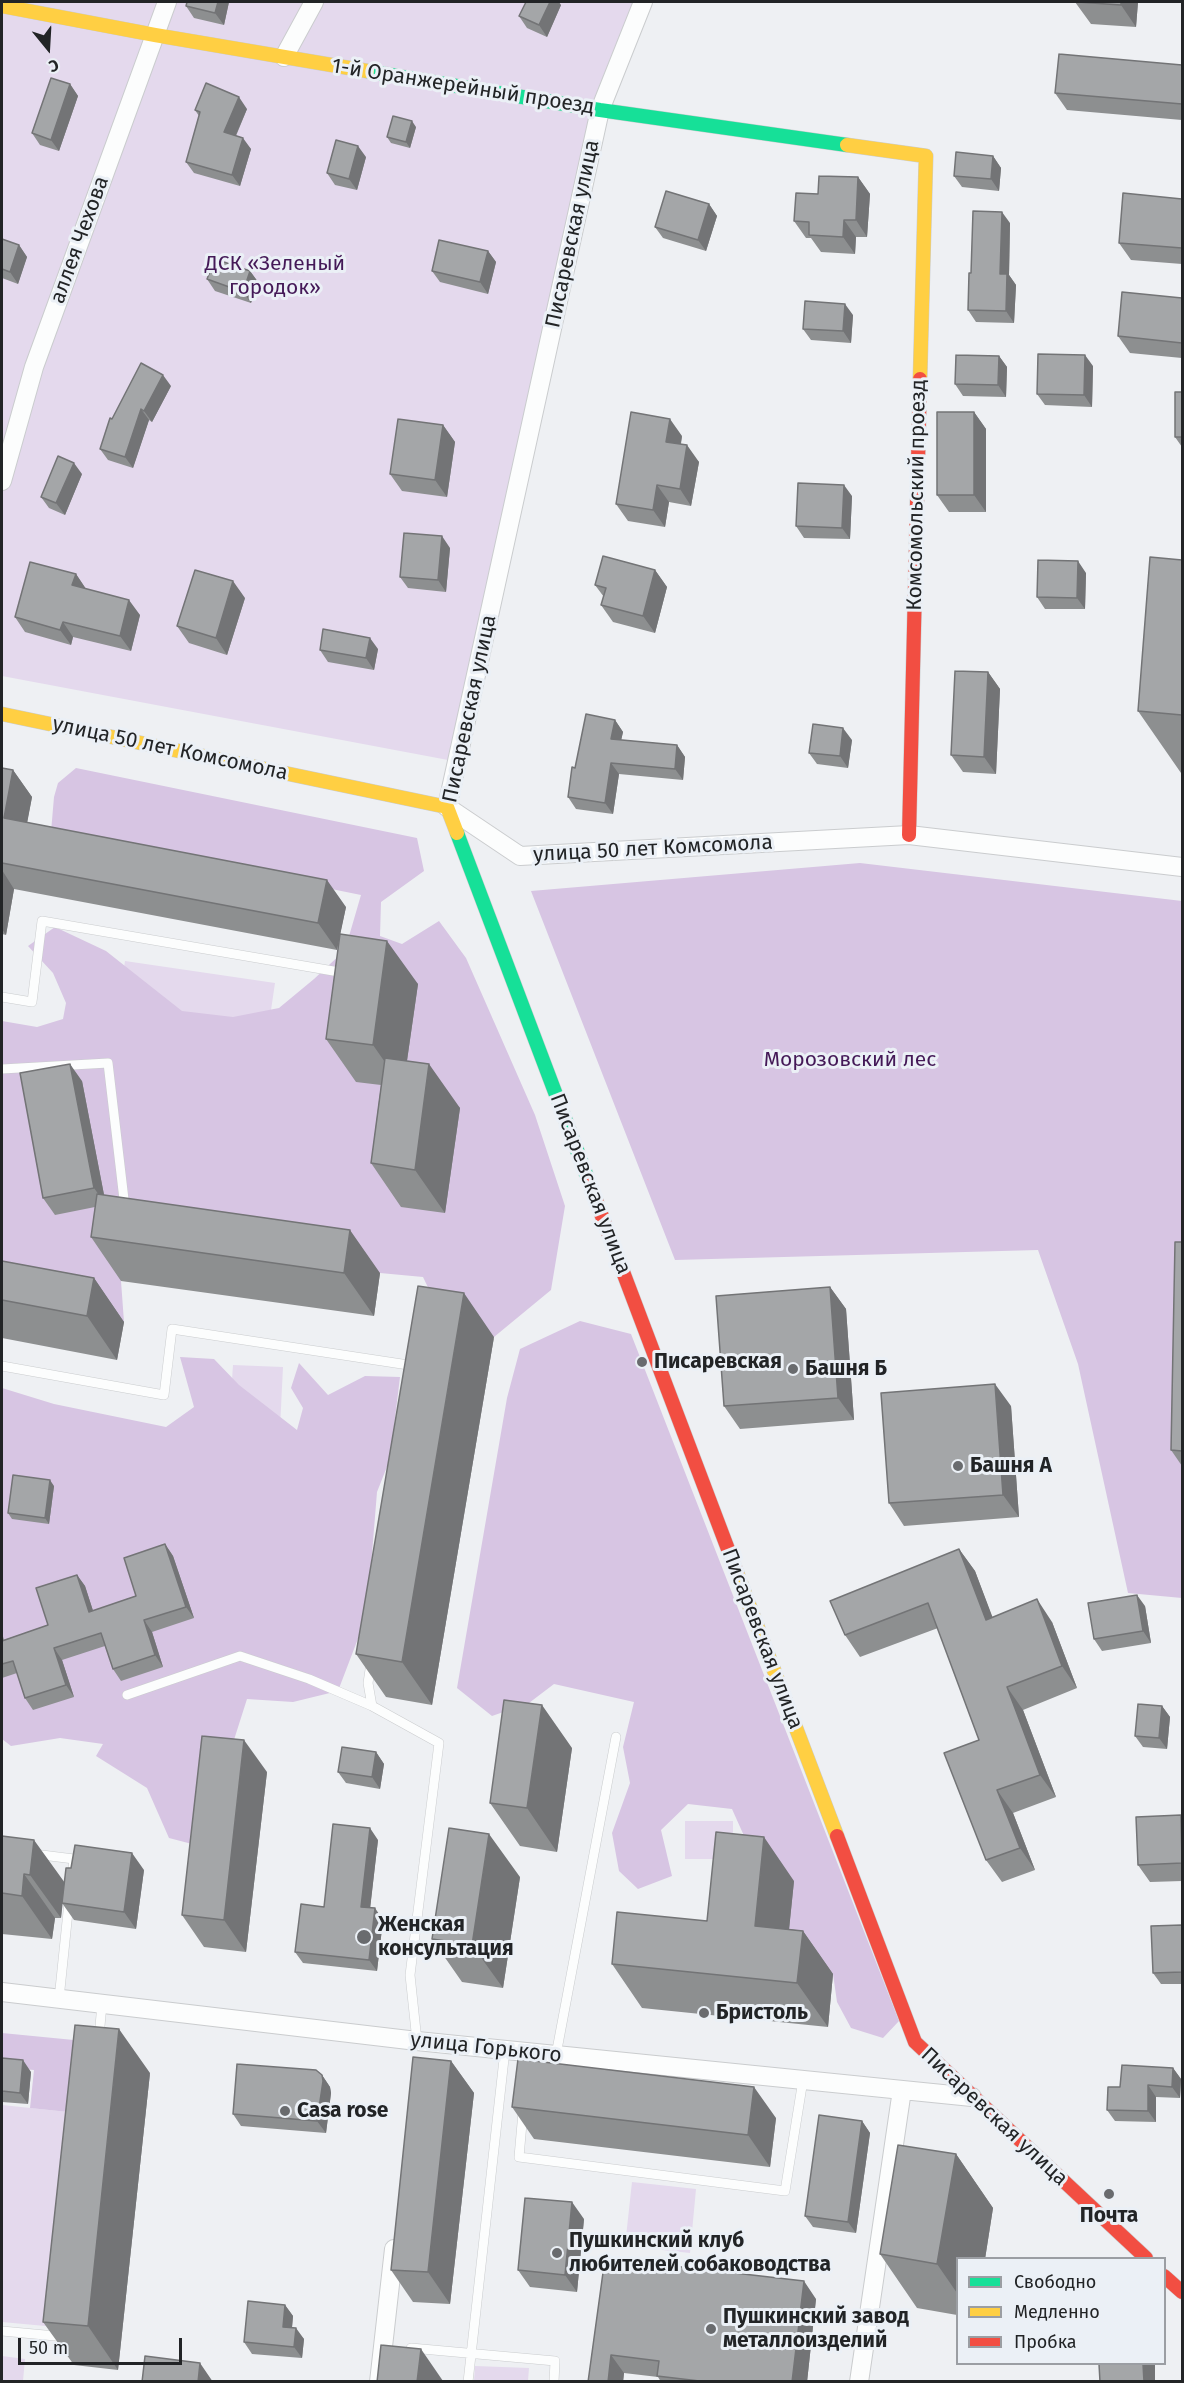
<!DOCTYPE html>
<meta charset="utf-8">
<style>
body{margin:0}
#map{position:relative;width:1184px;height:2383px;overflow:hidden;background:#eef0f3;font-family:"Fira Sans",sans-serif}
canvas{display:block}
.frame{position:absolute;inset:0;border:3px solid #222426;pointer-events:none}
.legend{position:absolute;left:956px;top:2257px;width:210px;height:108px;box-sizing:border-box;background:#ebf0f6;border:2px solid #9b9ea3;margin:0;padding:8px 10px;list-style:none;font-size:18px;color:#222426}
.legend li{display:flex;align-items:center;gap:12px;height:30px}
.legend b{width:30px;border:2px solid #9b9ea3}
.north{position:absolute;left:18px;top:18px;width:60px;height:60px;-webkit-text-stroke:4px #ebf0f6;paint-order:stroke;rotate:162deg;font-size:16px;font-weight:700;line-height:24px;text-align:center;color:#222426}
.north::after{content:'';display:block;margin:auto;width:21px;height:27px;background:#222426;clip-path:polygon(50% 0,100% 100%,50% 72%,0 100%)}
.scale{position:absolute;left:18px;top:2338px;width:164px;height:27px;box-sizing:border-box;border:3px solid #222426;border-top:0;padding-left:8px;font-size:18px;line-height:21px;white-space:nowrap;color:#222426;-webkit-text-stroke:4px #ebf0f6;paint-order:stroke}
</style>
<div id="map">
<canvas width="1184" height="2383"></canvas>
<div class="frame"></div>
<ul class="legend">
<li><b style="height:8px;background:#16e098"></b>Свободно</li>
<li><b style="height:8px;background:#ffcf43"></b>Медленно</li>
<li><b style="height:8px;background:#f24e42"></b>Пробка</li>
</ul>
<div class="north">С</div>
<div class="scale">50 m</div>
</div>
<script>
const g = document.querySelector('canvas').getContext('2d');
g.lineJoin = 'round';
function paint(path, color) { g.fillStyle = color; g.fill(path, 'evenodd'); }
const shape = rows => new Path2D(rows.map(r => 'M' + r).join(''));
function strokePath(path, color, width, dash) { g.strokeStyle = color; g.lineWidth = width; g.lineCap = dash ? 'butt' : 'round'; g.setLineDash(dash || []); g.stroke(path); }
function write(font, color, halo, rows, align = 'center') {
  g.font = font + ' "Fira Sans",sans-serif'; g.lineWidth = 6; g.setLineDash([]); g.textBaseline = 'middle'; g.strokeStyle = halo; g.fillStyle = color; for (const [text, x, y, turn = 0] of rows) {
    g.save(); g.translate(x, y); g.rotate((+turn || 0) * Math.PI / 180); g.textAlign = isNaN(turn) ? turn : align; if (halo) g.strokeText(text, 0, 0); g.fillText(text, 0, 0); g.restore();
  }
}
paint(shape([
 [2,2,633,2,594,99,448,760,2,676],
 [125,961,275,983,264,1058,114,1036],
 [233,1365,283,1367,280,1428,229,1426],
 [685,1821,733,1821,733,1859,685,1859],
 [2,2105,78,2113,56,2327,2,2322],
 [632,2182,696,2189,690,2253,625,2246],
 [2,2356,25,2359,23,2381,2,2381],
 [475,2366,529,2368,528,2381,474,2381]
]), '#e4d9ed');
paint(shape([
 [76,768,417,838,424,871,381,902,380,936,402,944,439,921,466,958,535,1115,565,1206,551,1290,494,1337,448,1329,423,1277,380,1273,121,1281,124,1322,2,1299,2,1021,37,1027,63,1019,66,1003,53,973,28,946,55,927,106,951,182,1011,233,1017,279,1008,314,979,345,950,361,895,51,832,54,797,58,783],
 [860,863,1182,901,1182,1598,1128,1593,1078,1364,1038,1250,675,1260,531,891],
 [580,1321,631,1334,899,2021,883,2038,851,2028,837,2002,833,1974,785,1969,749,1847,732,1809,688,1804,661,1830,672,1876,638,1889,619,1871,612,1833,630,1783,623,1747,634,1702,554,1684,529,1703,492,1716,457,1688,507,1398,520,1349],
 [180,1357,214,1359,239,1385,297,1430,303,1408,291,1388,299,1363,328,1395,365,1376,400,1377,390,1459,377,1492,367,1615,338,1691,293,1702,247,1699,225,1768,215,1850,169,1838,147,1788,96,1756,103,1744,60,1738,11,1746,2,1739,2,1388,54,1404,166,1427,194,1407],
 [2,2033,84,2041,78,2113,30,2108,34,2070,2,2067]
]), '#d7c5e3');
const lane = shape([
 [2,997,32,1002,42,921,345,973],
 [2,1069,108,1063,125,1208],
 [2,1366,164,1395,172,1329,415,1366],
 [371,1663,368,1683,372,1706,439,1743,410,1975,417,2041],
 [127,1695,240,1656,309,1679,372,1706],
 [34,1854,74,1859,73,1867],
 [59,1999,69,1902],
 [99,2037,102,2004],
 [556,2055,616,1737],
 [523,2112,519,2157,785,2191,803,2080],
 [2,2331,66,2337],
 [411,2348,555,2361,554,2382],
 [468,2382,505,2050]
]);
const street = shape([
 [643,2,600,110,447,807,520,856,909,835,1182,867],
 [284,57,314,2],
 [2,481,34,367,167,2],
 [2,1992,417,2041,972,2097],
 [379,2382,394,2249],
 [859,2382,902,2090]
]);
const fast = shape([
 [367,71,600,110,847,145],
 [457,833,589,1182]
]);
const slow = shape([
 [2,6,155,35,367,71],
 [847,145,926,156,920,379],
 [2,714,447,807,457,833],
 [737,1573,837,1836]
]);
const jam = shape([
 [909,835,920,379],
 [589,1182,737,1573],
 [837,1836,915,2042,1146,2258],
 [1164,2276,1182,2292]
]);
strokePath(lane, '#caccce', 10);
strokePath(street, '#caccce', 20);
strokePath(fast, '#caccce', 15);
strokePath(slow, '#caccce', 15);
strokePath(jam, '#caccce', 15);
strokePath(lane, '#fcfdfd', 9);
strokePath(street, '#fcfdfd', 18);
strokePath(fast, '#16e098', 14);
strokePath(slow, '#ffcf43', 14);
strokePath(jam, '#f24e42', 14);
paint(shape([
 [187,2,229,2,224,25,194,18,186,6],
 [1075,2,1138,2,1136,27,1091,24],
 [561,5,547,37,527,28,519,16],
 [1182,65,1182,120,1067,110,1055,93],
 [70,84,78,96,59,151,40,145,32,133],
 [247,109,236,136,251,149,240,186,194,173,186,162,199,116,195,110],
 [416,127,410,148,391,143,387,137],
 [993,156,1001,168,999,191,962,187,954,176],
 [366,157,357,190,335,185,327,173],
 [858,177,870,194,867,237,856,237,855,254,821,252,811,238,806,238,794,221,818,194],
 [1182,199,1182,264,1131,260,1119,243],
 [709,204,717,216,706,251,663,238,655,227],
 [1010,223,1009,275,1016,285,1014,323,976,322,968,310,971,273],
 [2,239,19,245,27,257,18,284,2,278],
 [488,251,496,262,488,294,440,282,432,271],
 [250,271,258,282,251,303,215,291,207,279],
 [1182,298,1182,358,1130,353,1118,336],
 [853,315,851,343,811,340,803,329],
 [999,356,1007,367,1006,397,963,396,955,384],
 [1093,366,1092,407,1045,405,1037,394],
 [171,386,152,422,149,420,133,468,108,460,100,449,112,419],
 [1182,392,1182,447,1175,437],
 [974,412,986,429,986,512,949,512,937,495],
 [443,425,455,442,447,497,402,491,390,474],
 [682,436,681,444,699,462,691,506,669,502,665,527,628,521,616,504],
 [82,474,65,515,49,508,41,497],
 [852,496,850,539,804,538,796,526],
 [450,548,446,592,408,588,400,577],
 [1182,560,1182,774,1181,773,1138,711],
 [655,570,667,587,655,633,613,622,601,605,604,597,595,585],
 [1086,573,1085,609,1045,609,1037,597],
 [76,574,86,589,140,615,131,651,73,637,71,645,25,632,15,617],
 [245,598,227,655,189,643,177,626],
 [378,649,374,670,328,662,320,650],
 [988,672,1000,689,996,774,963,772,951,755],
 [615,720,623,732,621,740,677,745,685,757,683,780,619,774,613,814,576,809,568,797,575,768],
 [852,740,848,768,817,764,809,753],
 [2,768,13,770,32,797,27,822,346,907,340,934,418,984,407,1061,460,1108,445,1213,401,1207,371,1163,381,1085,356,1082,326,1039,340,935,337,950,14,889,6,935,2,934],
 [82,1081,104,1195,380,1273,374,1316,121,1281,91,1237,95,1207,55,1215,43,1198],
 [1182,1242,1182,1466,1171,1450],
 [2,1261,94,1278,124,1322,117,1360,2,1338],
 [830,1287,846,1309,854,1420,740,1429,724,1406],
 [494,1337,432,1705,386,1697,356,1654],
 [1011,1406,1019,1517,904,1526,889,1503],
 [54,1486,49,1524,12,1519,8,1513],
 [165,1544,173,1556,194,1618,152,1632,163,1667,121,1681,113,1669,105,1646,62,1660,74,1697,33,1710,25,1698,17,1673,2,1678,2,1633,4,1640,48,1625,77,1575,85,1586,93,1611,136,1596],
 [959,1549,975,1571,992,1617,1052,1622,1077,1688,1023,1710,1056,1797,1013,1813,1035,1870,1002,1882,986,1860,979,1740,938,1628,860,1657,845,1635],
 [1145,1606,1151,1643,1102,1651,1094,1639],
 [1162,1706,1170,1717,1167,1749,1143,1747,1135,1736],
 [572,1748,557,1852,520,1846,490,1803],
 [376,1752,384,1764,380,1789,346,1783,338,1772],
 [267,1772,246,1952,204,1947,182,1915],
 [1181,1815,1182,1817,1182,1881,1150,1882,1138,1865],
 [2,1836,64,1883,144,1870,136,1929,74,1920,62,1903,61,1918,55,1918,52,1939,2,1934],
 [378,1840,370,1908,383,1920,377,1971,303,1963,295,1952,324,1907],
 [520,1877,503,1988,462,1982,432,1939],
 [794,1881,789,1929,803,1931,833,1974,828,2027,642,2008,612,1964],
 [1182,1925,1182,1984,1161,1984,1153,1973],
 [2,2058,31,2072,28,2104,2,2102],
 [451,2061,474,2093,450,2304,413,2302,391,2270],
 [1173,2068,1181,2079,1180,2098,1156,2097,1156,2122,1115,2121,1107,2110,1120,2087],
 [150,2073,118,2370,74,2365,43,2322],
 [322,2075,330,2087,331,2093,326,2133,241,2126,233,2114],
 [512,2107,776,2118,770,2167,534,2139],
 [862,2121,870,2133,856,2233,813,2227,805,2216],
 [956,2154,993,2208,985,2259,957,2259,957,2315,917,2308,880,2254],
 [584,2219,577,2292,530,2287,518,2270],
 [605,2258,816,2299,807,2382,661,2382,658,2377,624,2373,623,2382,588,2382],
 [285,2305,293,2316,292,2328,304,2339,302,2358,252,2354,244,2342]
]), '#8d8f90');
paint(shape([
 [218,2,229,2,224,25,215,13],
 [550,2,559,2,561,5,547,37,539,25],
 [1121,2,1138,2,1136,27,1121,5],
 [70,84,78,96,59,151,51,140],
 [239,97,247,109,232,144,224,132],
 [412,121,416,127,410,148,406,142],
 [243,138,251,149,240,186,232,175],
 [358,146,366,157,357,190,349,179],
 [993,156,1001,168,999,191,991,179],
 [858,177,870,194,867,237,856,220],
 [709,204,717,216,706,251,698,240],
 [1002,212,1010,223,1009,275,1016,285,1014,323,1006,311,1000,274],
 [844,220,856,237,855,254,843,237],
 [19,245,27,257,18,284,10,272],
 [488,251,496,262,488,294,480,282],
 [250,271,258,282,251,303,243,292],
 [845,304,853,315,851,343,843,331],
 [1085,355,1093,366,1092,407,1084,395],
 [999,356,1007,367,1006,397,998,385],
 [163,375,171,386,152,422,144,411],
 [141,409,149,420,133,468,125,457],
 [974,412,986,429,986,512,974,495],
 [670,419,682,436,678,459,666,442],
 [443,425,455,442,447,497,435,480],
 [687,445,699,462,691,506,680,489],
 [74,463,82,474,65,515,56,503],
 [657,485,669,502,665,527,653,510],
 [844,485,852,496,850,539,842,528],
 [442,536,450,548,446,592,438,580],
 [1078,561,1086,573,1085,609,1077,598],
 [655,570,667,587,655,633,643,616],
 [76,574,86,589,72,585],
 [233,581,245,598,227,655,216,638],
 [129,600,140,615,131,651,120,636],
 [63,622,73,637,71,645,60,630],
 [370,638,378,649,374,670,366,658],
 [988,672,1000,689,996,774,984,757],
 [615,720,623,732,619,750,611,739],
 [843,728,852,740,848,768,840,756],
 [677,745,685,757,683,780,675,769],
 [611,763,619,774,613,814,605,803],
 [13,770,32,797,23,845,4,818],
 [2,870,14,889,6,935,2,929],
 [327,880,346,907,337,950,318,923],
 [387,941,418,984,403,1088,373,1045],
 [70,1064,82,1081,106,1205,94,1188],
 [429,1064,460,1108,445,1213,415,1170],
 [350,1230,380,1273,374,1316,344,1273],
 [94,1278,124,1322,117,1360,87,1316],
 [830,1287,846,1309,854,1420,838,1398],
 [464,1293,494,1337,432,1705,402,1662],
 [995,1384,1011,1406,1019,1517,1003,1495],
 [50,1480,54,1486,49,1524,45,1518],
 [165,1544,173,1556,194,1618,186,1607],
 [959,1549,975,1571,1002,1642,986,1620],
 [77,1575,85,1586,97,1623,89,1612],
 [1137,1595,1145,1606,1151,1643,1143,1631],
 [1037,1599,1052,1622,1077,1688,1062,1666],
 [144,1620,152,1632,163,1667,155,1655],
 [54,1648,62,1660,74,1697,66,1685],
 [1007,1687,1023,1710,1056,1797,1040,1775],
 [542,1705,572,1748,557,1852,527,1808],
 [1162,1706,1170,1717,1167,1749,1159,1738],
 [244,1740,267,1772,246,1952,224,1920],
 [376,1752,384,1764,380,1789,372,1777],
 [997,1790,1013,1813,1035,1870,1020,1848],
 [370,1828,378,1840,369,1918,361,1907],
 [489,1834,520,1877,503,1988,472,1945],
 [764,1837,794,1881,785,1969,755,1926],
 [34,1840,65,1883,61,1918,30,1875],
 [132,1853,144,1870,136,1929,124,1912],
 [24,1874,55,1918,52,1939,22,1896],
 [375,1908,383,1920,377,1971,369,1960],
 [803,1931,833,1974,828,2027,797,1983],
 [119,2029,150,2073,118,2370,88,2326],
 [23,2060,31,2072,28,2104,20,2093],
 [451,2061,474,2093,450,2304,428,2272],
 [1173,2068,1181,2079,1180,2098,1172,2087],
 [322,2075,330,2087,331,2093,326,2133,317,2121],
 [1148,2085,1156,2097,1156,2122,1148,2111],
 [754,2087,776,2118,770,2167,748,2135],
 [862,2121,870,2133,856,2233,848,2222],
 [956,2154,993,2208,985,2259,957,2259,957,2293,937,2264],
 [572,2202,584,2219,577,2292,565,2275],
 [804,2281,816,2299,807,2382,792,2382],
 [285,2305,293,2316,291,2338,283,2327],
 [296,2328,304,2339,302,2358,294,2347],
 [421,2349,443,2381,443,2382,417,2382],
 [611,2355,624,2373,623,2382,608,2382],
 [200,2363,213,2382,198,2382],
 [1143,2364,1155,2364,1155,2382,1144,2382]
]), '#737476');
const building = shape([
 [187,2,218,2,215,13,186,6,187,2],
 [526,2,550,2,539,25,519,16,526,2],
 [1077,2,1121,2,1121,5,1077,2],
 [1059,54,1182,65,1182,104,1055,93,1059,54],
 [51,78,70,84,51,140,32,133,51,78],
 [206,83,239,97,224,132,243,138,232,175,186,162,200,112,195,110,206,83],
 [393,116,412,121,406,142,387,137,393,116],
 [336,140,358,146,349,179,327,173,336,140],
 [956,152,993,156,991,179,954,176,956,152],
 [819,176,858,177,856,220,844,220,843,237,809,235,809,222,794,221,796,193,818,194,819,176],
 [666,191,709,204,698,240,655,227,666,191],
 [1123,193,1182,199,1182,248,1119,243,1123,193],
 [973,211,1002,212,1000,274,1007,274,1006,311,968,310,969,273,971,273,973,211],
 [2,239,19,245,10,272,2,269,2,239],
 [439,240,488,251,480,282,432,271,439,240],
 [215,259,250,271,243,292,207,279,215,259],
 [1122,292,1182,298,1182,343,1118,336,1122,292],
 [805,301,845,304,843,331,803,329,805,301],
 [1038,354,1085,355,1084,395,1037,394,1038,354],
 [956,355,999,356,998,385,955,384,956,355],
 [141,363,163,375,144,411,141,409,125,457,100,449,110,418,112,419,141,363],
 [1175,392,1182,392,1182,437,1175,437,1175,392],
 [631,412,670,419,666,442,687,445,680,489,657,485,653,510,616,504,631,412],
 [937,412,974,412,974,495,937,495,937,412],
 [398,419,443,425,435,480,390,474,398,419],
 [58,456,74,463,56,503,41,497,58,456],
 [798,483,844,485,842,528,796,526,798,483],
 [404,533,442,536,438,580,400,577,404,533],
 [603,556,655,570,643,616,601,605,606,588,595,585,603,556],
 [1150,557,1182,560,1182,715,1138,711,1150,557],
 [1038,560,1078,561,1077,598,1037,597,1038,560],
 [30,562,76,574,72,585,129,600,120,636,63,622,60,630,15,617,30,562],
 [195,570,233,581,216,638,177,626,195,570],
 [323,629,370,638,366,658,320,650,323,629],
 [955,671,988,672,984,757,951,755,955,671],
 [586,714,615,720,611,739,677,745,675,769,611,763,605,803,568,797,572,767,575,768,586,714],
 [813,724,843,728,840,756,809,753,813,724],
 [2,768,13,770,4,818,327,880,318,923,2,863,2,768],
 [340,934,387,941,373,1045,326,1039,340,934],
 [385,1058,429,1064,415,1170,371,1163,385,1058],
 [70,1064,94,1188,43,1198,20,1073,70,1064],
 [97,1194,350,1230,344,1273,91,1237,97,1194],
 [1175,1242,1182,1242,1182,1451,1171,1450,1175,1242],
 [2,1261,94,1278,87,1316,2,1300,2,1261],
 [418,1286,464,1293,402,1662,356,1654,418,1286],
 [830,1287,838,1398,724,1406,716,1296,830,1287],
 [995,1384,1003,1495,889,1503,881,1393,995,1384],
 [13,1475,50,1480,45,1518,8,1513,13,1475],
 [165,1544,186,1607,144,1620,155,1655,113,1669,101,1633,54,1648,66,1685,25,1698,13,1661,2,1664,2,1641,48,1625,36,1588,77,1575,89,1612,136,1596,124,1558,165,1544],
 [959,1549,986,1620,1037,1599,1062,1666,1007,1687,1040,1775,997,1790,1020,1848,986,1860,944,1753,979,1740,928,1603,845,1635,830,1601,959,1549],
 [1137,1595,1143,1631,1094,1639,1088,1603,1137,1595],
 [504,1700,542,1705,527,1808,490,1803,504,1700],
 [1138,1704,1162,1706,1159,1738,1135,1736,1138,1704],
 [202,1736,244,1740,224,1920,182,1915,202,1736],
 [342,1747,376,1752,372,1777,338,1772,342,1747],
 [1181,1815,1182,1863,1138,1865,1136,1817,1181,1815],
 [333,1824,370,1828,361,1907,375,1908,369,1960,295,1952,301,1904,324,1907,333,1824],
 [449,1828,489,1834,472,1945,432,1939,449,1828],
 [716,1832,764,1837,755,1926,803,1931,797,1983,612,1964,617,1912,707,1921,716,1832],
 [2,1836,34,1840,30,1875,24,1874,22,1896,2,1893,2,1836],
 [75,1845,132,1853,124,1912,62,1903,66,1868,71,1868,75,1845],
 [1182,1925,1182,1972,1153,1973,1151,1926,1182,1925],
 [75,2025,119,2029,88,2326,43,2322,75,2025],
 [413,2057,451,2061,428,2272,391,2270,413,2057],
 [2,2058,23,2060,20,2093,2,2091,2,2058],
 [518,2059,754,2087,748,2135,512,2107,518,2059],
 [237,2064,316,2070,322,2075,323,2081,317,2121,233,2114,237,2064],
 [1122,2065,1173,2068,1172,2087,1148,2085,1148,2111,1107,2110,1108,2087,1120,2087,1122,2065],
 [819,2115,862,2121,848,2222,805,2216,819,2115],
 [898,2145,956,2154,937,2264,880,2254,898,2145],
 [525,2198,572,2202,565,2275,518,2270,525,2198],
 [605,2258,804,2281,792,2382,708,2382,657,2376,659,2361,611,2355,608,2382,588,2382,605,2258],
 [248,2301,285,2305,283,2327,296,2328,294,2347,244,2342,248,2301],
 [381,2345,421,2349,417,2382,377,2382,381,2345],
 [145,2356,200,2363,198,2382,142,2382,145,2356],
 [1099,2364,1143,2364,1144,2382,1100,2382,1099,2364]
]);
paint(building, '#a4a6a8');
strokePath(building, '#737476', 1.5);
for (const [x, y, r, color] of [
 [642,1362,6,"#696b6e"],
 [793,1369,6,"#696b6e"],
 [958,1466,6,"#696b6e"],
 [364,1937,8,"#696b6e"],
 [704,2013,6,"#696b6e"],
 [285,2111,6,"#696b6e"],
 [1109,2194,6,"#696b6e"],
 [557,2253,6,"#696b6e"],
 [711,2329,6,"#696b6e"]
]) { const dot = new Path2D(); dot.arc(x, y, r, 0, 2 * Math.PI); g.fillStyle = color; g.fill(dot); strokePath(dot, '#ebf0f6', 2); }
write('21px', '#222426', '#ebf0f6', [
 ["1-й Оранжерейный проезд",463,87,9],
 ["Писаревская улица",573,234,-78],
 ["аллея Чехова",80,240,-70],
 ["Комсомольский проезд",917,495,-89],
 ["Писаревская улица",470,709,-78],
 ["улица 50 лет Комсомола",170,749,12],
 ["улица 50 лет Комсомола",653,849,-3],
 ["Писаревская улица",590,1184,69],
 ["Писаревская улица",762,1639,69],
 ["улица Горького",486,2048,6],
 ["Писаревская улица",994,2117,43]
]);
write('21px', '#441957', '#ebf0f6', [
 ["ДСК «Зеленый",275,264],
 ["городок»",275,288],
 ["Морозовский лес",850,1060]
]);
write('bold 21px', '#222426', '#ebf0f6', [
 ["Писаревская",654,1362],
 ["Башня Б",805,1369],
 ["Башня А",970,1466],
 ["Женская",378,1925],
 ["консультация",378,1949],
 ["Бристоль",716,2013],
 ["Casa rose",297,2111],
 ["Почта",1109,2216,"center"],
 ["Пушкинский клуб",569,2241],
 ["любителей собаководства",569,2265],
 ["Пушкинский завод",723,2317],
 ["металлоизделий",723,2341]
], 'left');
</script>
